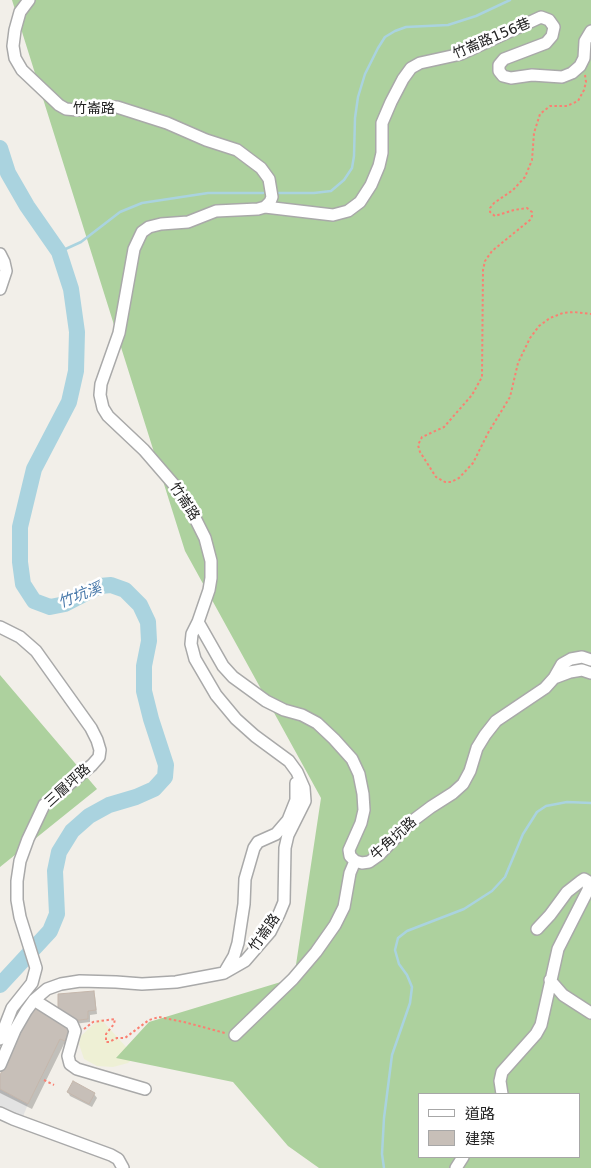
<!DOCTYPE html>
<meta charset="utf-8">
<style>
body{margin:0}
#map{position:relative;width:591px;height:1168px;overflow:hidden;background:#f2efe9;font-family:"DejaVu Sans","Noto Sans TC",sans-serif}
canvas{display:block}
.legend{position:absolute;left:418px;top:1093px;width:162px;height:65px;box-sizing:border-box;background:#fff;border:1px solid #a7a7a7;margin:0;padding:6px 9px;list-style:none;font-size:15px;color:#222}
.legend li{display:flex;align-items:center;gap:10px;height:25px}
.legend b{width:25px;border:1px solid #a7a7a7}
</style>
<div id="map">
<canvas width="591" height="1168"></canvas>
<ul class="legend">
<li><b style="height:6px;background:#fff"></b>道路</li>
<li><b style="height:14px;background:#c7bfb8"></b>建築</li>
</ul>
</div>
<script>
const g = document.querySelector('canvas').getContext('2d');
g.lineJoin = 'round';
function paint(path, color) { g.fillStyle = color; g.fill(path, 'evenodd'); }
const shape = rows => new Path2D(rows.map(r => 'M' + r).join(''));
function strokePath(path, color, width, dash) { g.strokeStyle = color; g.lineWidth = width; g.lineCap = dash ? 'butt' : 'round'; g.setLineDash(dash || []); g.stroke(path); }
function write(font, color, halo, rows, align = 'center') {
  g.font = font + ' "DejaVu Sans","Noto Sans TC",sans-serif'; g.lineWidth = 5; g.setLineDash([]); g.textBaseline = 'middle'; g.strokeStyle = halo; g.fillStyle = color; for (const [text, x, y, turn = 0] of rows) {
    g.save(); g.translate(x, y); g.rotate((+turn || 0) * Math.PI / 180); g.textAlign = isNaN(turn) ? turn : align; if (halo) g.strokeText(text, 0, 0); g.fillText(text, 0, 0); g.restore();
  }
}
paint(shape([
 [101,1019,135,1057,128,1063,113,1067,97,1066,84,1059,79,1044,81,1036,96,1022]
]), '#eef0d5');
paint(shape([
 [12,0,591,0,591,1168,319,1168,288,1146,233,1082,116,1058,149,1022,294,978,321,798,185,551],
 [420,1094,580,1094,580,1157,420,1157],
 [0,675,97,789,0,867]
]), '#add19e');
paint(shape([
 [0,1089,28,1104,22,1119,7,1112,0,1107]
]), '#e2e2e2');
paint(shape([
 [93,993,95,996,97,1014,90,1015,90,1022,74,1024,61,1016],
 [70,1030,68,1046,64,1044,32,1109,0,1093,0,1077],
 [73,1083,94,1094,97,1098,92,1107,70,1096,68,1092]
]), '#0003');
strokePath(shape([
 [279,193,314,193,331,191,344,180,352,168,354,156,355,118,358,97,365,74,378,48,385,37,395,31,406,27,448,25,476,16,510,0],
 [59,252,81,242,120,212,142,203,208,193,263,193],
 [384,1168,382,1154,384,1118,392,1055,410,1003,412,987,407,975,399,964,395,950,398,938,407,931,464,909,492,891,505,877,523,834,537,812,546,806,567,802,591,803]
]), '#aad3df', 2.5);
strokePath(shape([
 [0,148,8,173,27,206,59,252,71,289,77,332,76,371,69,402,34,469,20,527,20,562,23,584,34,601,50,607,65,604,100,586,111,585,125,590,140,605,148,622,149,641,144,666,144,691,151,719,166,765,165,777,154,789,136,797,109,805,89,816,72,831,59,852,55,871,57,914,50,931,0,985]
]), '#aad3df', 16);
const building = shape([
 [94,991,96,1010,88,1011,88,1019,71,1021,58,1013,58,994,94,991],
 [33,1007,71,1029,65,1041,60,1039,28,1104,0,1089,0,1075,33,1007],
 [73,1081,95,1093,89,1104,67,1092,73,1081]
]);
paint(building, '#c7bfb8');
strokePath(building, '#c4b6ab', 1);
const minor = shape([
 [265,207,333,215,348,211,360,202,371,185,379,166,382,153,382,123,391,102,403,79,411,68,420,63,461,54,541,17,549,20,554,27,552,36,546,43,504,59,499,65,499,71,503,76,511,78,532,75,562,77,572,73,580,66,584,58,585,41,591,31],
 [0,254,4,262,6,271,0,289],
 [198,622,223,666,233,677,266,701,284,710,302,715,317,723,334,739,352,759,359,774,363,794,364,810,361,823,349,850,350,856,355,861,362,863,369,862,379,855,411,822,431,807,453,793,463,784,470,771,477,748,485,735,496,721,545,688,554,678,562,664,571,659,582,657,591,660],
 [0,627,20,637,36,651,91,728,97,740,100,750,99,757,92,765,44,805,28,839,20,861,17,881,17,900,20,917,36,968,32,983,12,1008,0,1039],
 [554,678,570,672,582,670,591,673],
 [224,973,234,956,238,943,244,904,245,879,254,848,258,842,276,834,288,820,296,800,296,783],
 [550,980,563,995,591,1013],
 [34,1000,72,1024,75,1031,68,1056,70,1064,77,1069,145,1089],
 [235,1035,293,979,316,952,335,925,344,907,350,873,355,861],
 [0,1065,15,1030,26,1011,34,1000,47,989,61,984,80,981,116,982,142,984,176,982,224,973,245,961,270,932,279,914,284,902,285,848,288,835,305,801,304,788,297,772,289,761,255,736,236,719,216,695,195,659,191,644,192,634,198,622,209,590,211,578,211,561,205,538,189,506,176,487,144,450,108,416,103,408,100,395,101,384,119,333,134,249,142,232,149,227,161,224,188,222,216,211,258,209,265,207,270,202,272,197,269,179,261,168,237,150,206,140,167,123,117,107,101,107,77,110,66,109,59,105,22,70,15,58,13,46,15,30,20,12,29,0],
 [502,1094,500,1081,502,1072,536,1034,541,1025,558,949,588,890,589,882,584,879,581,881,567,892,550,915,537,929],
 [0,1113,13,1119,111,1155,118,1159,123,1168],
 [456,1168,463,1157]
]);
strokePath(minor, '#a9a9a9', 14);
strokePath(shape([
 [585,75,586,82,584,90,578,101,567,106,550,106,540,114,534,133,532,160,525,177,513,190,494,203,490,208,490,212,495,216,514,210,527,208,532,212,532,216,530,220,492,251,485,261,483,270,482,377,472,395,444,427,422,437,418,445,420,452,436,477,445,482,451,482,459,478,473,463,488,433,510,397,518,363,530,338,539,326,550,318,563,313,574,312,591,314],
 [84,1029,93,1022,115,1019,114,1024,106,1034,106,1042,109,1042,117,1038,125,1038,149,1020,159,1017,184,1022,225,1033],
 [44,1080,54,1085]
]), '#fa8072', 2, [2.5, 2.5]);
strokePath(minor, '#fff', 11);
write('14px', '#222', '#fff', [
 ["竹崙路156巷",492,39,-23],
 ["竹崙路",94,109],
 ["竹崙路",184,502,57],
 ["三層坪路",68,786,-42],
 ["牛角坑路",394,839,-42],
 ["竹崙路",265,933,-55]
]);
write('italic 15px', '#4a7aab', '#fff', [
 ["竹坑溪",80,596,-21]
]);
</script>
